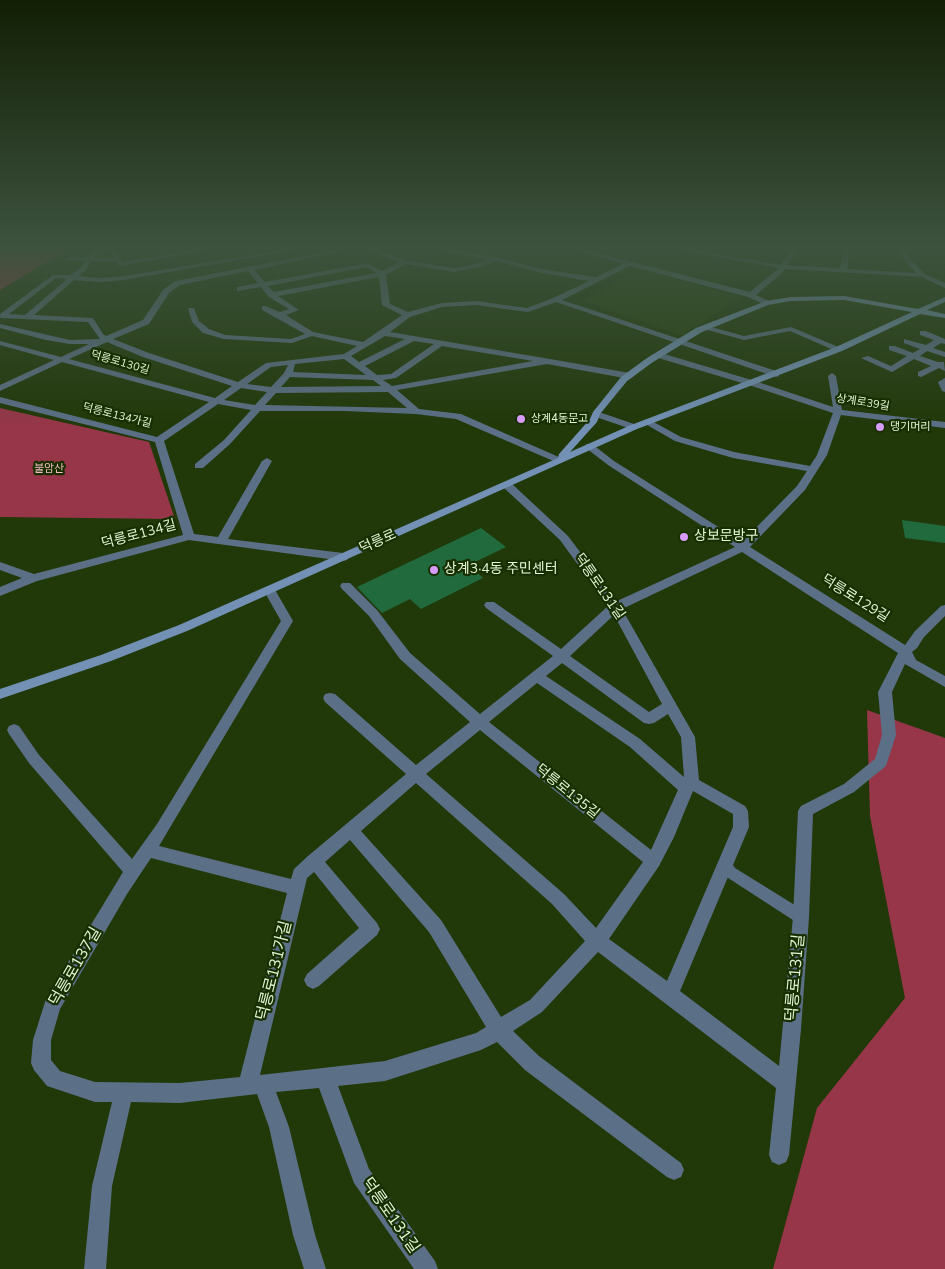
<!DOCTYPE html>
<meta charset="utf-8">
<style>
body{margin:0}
canvas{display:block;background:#213809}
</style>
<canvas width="945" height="1269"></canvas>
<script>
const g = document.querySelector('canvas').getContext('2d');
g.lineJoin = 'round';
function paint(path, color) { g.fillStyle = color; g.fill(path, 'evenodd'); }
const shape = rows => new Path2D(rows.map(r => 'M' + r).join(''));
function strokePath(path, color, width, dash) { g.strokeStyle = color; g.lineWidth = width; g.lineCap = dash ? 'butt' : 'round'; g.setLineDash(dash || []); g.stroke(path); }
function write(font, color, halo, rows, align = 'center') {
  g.font = font + ' "Nunito Sans","Noto Sans KR",sans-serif'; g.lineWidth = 4.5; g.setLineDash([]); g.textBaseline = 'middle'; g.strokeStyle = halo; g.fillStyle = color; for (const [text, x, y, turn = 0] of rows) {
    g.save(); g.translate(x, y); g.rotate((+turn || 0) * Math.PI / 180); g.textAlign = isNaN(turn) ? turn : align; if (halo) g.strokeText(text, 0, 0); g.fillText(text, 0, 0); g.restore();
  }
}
paint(shape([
 [643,269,741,298,682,335,582,301]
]), '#27410b');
paint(shape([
 [0,249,69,249,0,290],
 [0,408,149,442,175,519,0,517],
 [867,710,945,738,945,1269,773,1269,817,1108,905,998,870,816]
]), '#963648');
paint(shape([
 [902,520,945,526,945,543,905,538],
 [481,528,506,547,469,565,483,578,421,609,410,599,382,613,357,587]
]), '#216a3d');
paint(shape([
 [725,859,730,861,735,868,806,912,808,917,806,922,801,923,796,922,725,876,719,865,720,861,725,859]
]), '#5b6f86');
paint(shape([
 [93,249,101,250,94,257,113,258,109,249,115,249,122,262,199,249,212,249,120,266,116,262,91,261,87,268,79,276,101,278,124,276,288,249,301,249,124,280,101,282,74,280,34,315,93,318,103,334,106,336,143,320,163,290,175,281,340,249,352,249,254,270,265,282,367,263,382,271,399,262,365,249,374,249,406,260,454,268,476,264,488,260,435,249,448,249,496,257,542,269,596,277,623,264,572,249,582,249,750,292,779,268,674,249,687,249,781,265,791,249,797,249,787,265,840,268,844,249,850,249,847,269,916,273,906,262,899,249,905,249,911,260,925,274,945,283,945,288,922,277,785,269,781,274,756,295,769,301,769,305,766,305,748,297,630,266,562,300,779,372,779,376,776,377,556,302,528,312,476,305,442,307,410,317,390,332,550,359,630,373,634,376,630,379,547,364,397,390,419,409,461,414,561,458,563,460,558,463,456,419,416,414,345,411,260,411,230,444,203,468,195,468,195,464,224,440,251,410,218,404,164,441,194,534,218,537,262,461,267,458,272,461,228,539,343,553,349,557,347,560,343,561,189,540,37,581,0,596,0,587,22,578,0,570,0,562,34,574,183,535,155,442,0,403,0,397,157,437,209,402,62,362,0,391,0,385,54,360,0,345,0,341,61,357,89,344,70,344,46,340,0,328,0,324,70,340,100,339,88,322,0,318,0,314,53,275,71,275,82,266,84,261,68,260,66,259,66,257,87,257,94,250,93,249],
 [496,261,542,273,589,281,553,298,527,308,476,301,442,303,408,312,390,304,386,275,406,264,454,272,480,267,496,261],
 [366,267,376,273,274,292,268,286,366,267],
 [248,271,258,283,237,287,237,291,261,287,269,297,289,309,280,312,265,306,262,306,262,310,305,334,291,339,225,335,209,329,199,321,194,308,188,308,192,322,203,333,224,339,292,343,312,336,357,346,344,354,266,363,238,382,149,353,113,339,149,324,169,293,180,285,248,271],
 [379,277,382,305,402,315,363,342,313,332,286,315,299,310,278,296,379,277],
 [56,278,67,279,25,315,9,314,56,278],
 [385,336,405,339,359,362,351,356,385,336],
 [414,341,434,344,391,374,377,375,365,366,414,341],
 [107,342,143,357,232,386,215,398,69,359,107,342],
 [442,346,533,361,392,386,383,380,396,378,442,346],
 [344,359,366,375,293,372,295,364,344,359],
 [288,365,284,373,271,387,247,384,271,367,288,365],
 [290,377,373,380,381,386,281,387,290,377],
 [241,388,267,392,255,405,224,400,241,388],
 [388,392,407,408,265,405,276,393,388,392],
 [704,325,744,336,791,327,843,349,836,351,790,331,744,340,704,329,704,325],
 [920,331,926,331,945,339,945,344,941,343,933,348,945,352,945,357,927,351,920,356,938,362,944,362,945,371,939,368,921,377,918,376,918,372,931,366,914,359,892,372,861,358,868,356,891,366,907,356,889,350,889,346,895,346,913,353,920,349,904,343,904,339,926,345,934,340,920,335,920,331],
 [655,353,661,353,755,381,833,407,828,376,832,373,836,376,842,410,945,422,945,428,841,415,827,455,805,490,750,547,905,645,915,631,941,606,945,605,945,616,924,637,917,648,912,652,916,660,945,676,945,687,905,664,892,692,896,735,886,766,854,792,813,814,809,917,801,1029,789,1155,786,1162,779,1165,772,1162,769,1155,776,1088,598,952,542,1012,513,1031,539,1056,681,1163,684,1170,681,1177,674,1180,667,1177,525,1070,497,1042,481,1050,385,1081,338,1086,369,1169,435,1261,438,1269,414,1269,354,1183,319,1088,276,1092,289,1127,315,1235,326,1269,304,1269,293,1235,269,1127,257,1094,180,1103,131,1102,112,1186,106,1269,84,1269,92,1186,112,1102,95,1102,47,1086,34,1070,31,1063,33,1040,46,999,123,872,29,763,9,734,7,730,9,726,14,724,19,726,39,755,132,859,157,824,281,621,264,591,266,588,274,588,293,621,159,846,291,879,294,869,308,856,406,774,325,702,323,698,325,694,330,693,335,694,416,765,470,722,400,659,369,616,342,589,340,586,342,583,350,583,377,610,410,653,480,714,553,656,486,608,484,605,486,602,494,602,561,649,608,606,560,540,503,487,503,483,511,483,568,536,617,601,735,547,608,465,586,448,586,444,592,444,614,461,742,542,797,486,807,471,733,458,675,441,642,422,647,419,650,420,681,437,734,452,810,466,817,455,833,413,749,385,655,357,655,353],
 [742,552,898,653,878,692,882,735,875,759,844,784,801,806,798,811,793,917,779,1066,680,991,749,827,748,811,745,806,699,780,695,737,622,609,742,552],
 [614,615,662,704,649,712,570,656,614,615],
 [562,663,644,723,649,724,654,723,668,714,681,737,684,777,640,739,546,676,562,663],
 [537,683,630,747,678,790,651,850,489,722,537,683],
 [480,730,643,862,596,928,564,894,426,774,480,730],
 [416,783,552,904,585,941,530,1000,501,1017,441,920,361,831,416,783],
 [693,791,733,814,733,827,667,981,609,939,659,866,674,837,693,791],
 [350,840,429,932,486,1027,476,1033,385,1061,260,1075,307,878,314,872,359,928,307,974,304,980,307,986,313,989,319,986,377,935,380,929,377,923,325,862,350,840],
 [151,858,287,893,240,1077,180,1083,95,1082,60,1071,51,1060,51,1040,60,1009,127,894,151,858],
 [945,378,945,392,942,391,938,382,945,378],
 [596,411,637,425,639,427,634,430,593,416,593,412,596,411]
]), '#5b6f86');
paint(shape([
 [844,296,918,309,945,297,945,302,927,310,945,314,945,318,920,314,842,351,637,429,187,631,111,661,0,699,0,689,101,655,179,625,558,458,559,454,590,419,593,412,621,377,647,358,696,328,766,301,791,297,844,296],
 [844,300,912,312,836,347,631,425,570,452,597,422,600,414,627,381,653,362,702,332,768,305,791,301,844,300]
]), '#7291b5');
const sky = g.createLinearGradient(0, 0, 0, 426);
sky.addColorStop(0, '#121f05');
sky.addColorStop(0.58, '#3d533e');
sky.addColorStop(1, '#3d533e00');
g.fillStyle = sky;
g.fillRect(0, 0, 945, 426);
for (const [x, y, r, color] of [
 [521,419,5,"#d79bf9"],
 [880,427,5,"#d79bf9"],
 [684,537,5,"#d79bf9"],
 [434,570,5,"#d79bf9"]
]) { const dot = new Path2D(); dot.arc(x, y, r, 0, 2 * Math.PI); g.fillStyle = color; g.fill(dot); strokePath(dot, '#172e00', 2); }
write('11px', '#e1f5d4', '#172e00', [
 ["덕릉로130길",120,363,16],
 ["상계로39길",863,403,9],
 ["덕릉로134가길",117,416,14]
]);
write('11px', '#e1f5d4', '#172e00', [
 ["상계4동문고",531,419],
 ["댕기머리",890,427]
], 'left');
write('11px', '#f4bdc2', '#172e00', [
 ["불암산",49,469]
]);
write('14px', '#e1f5d4', '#172e00', [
 ["덕릉로134길",139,535,-15],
 ["덕릉로",378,542,-24],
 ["덕릉로131길",599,587,55],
 ["덕릉로129길",855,599,32],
 ["덕릉로135길",567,792,39]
]);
write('14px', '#e1f5d4', '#172e00', [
 ["상보문방구",694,537],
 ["상계3·4동 주민센터",444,570]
], 'left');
write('16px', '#e1f5d4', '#172e00', [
 ["덕릉로137길",76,967,-60],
 ["덕릉로131가길",275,971,-76],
 ["덕릉로131길",796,978,-85],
 ["덕릉로131길",390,1216,55]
]);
</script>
